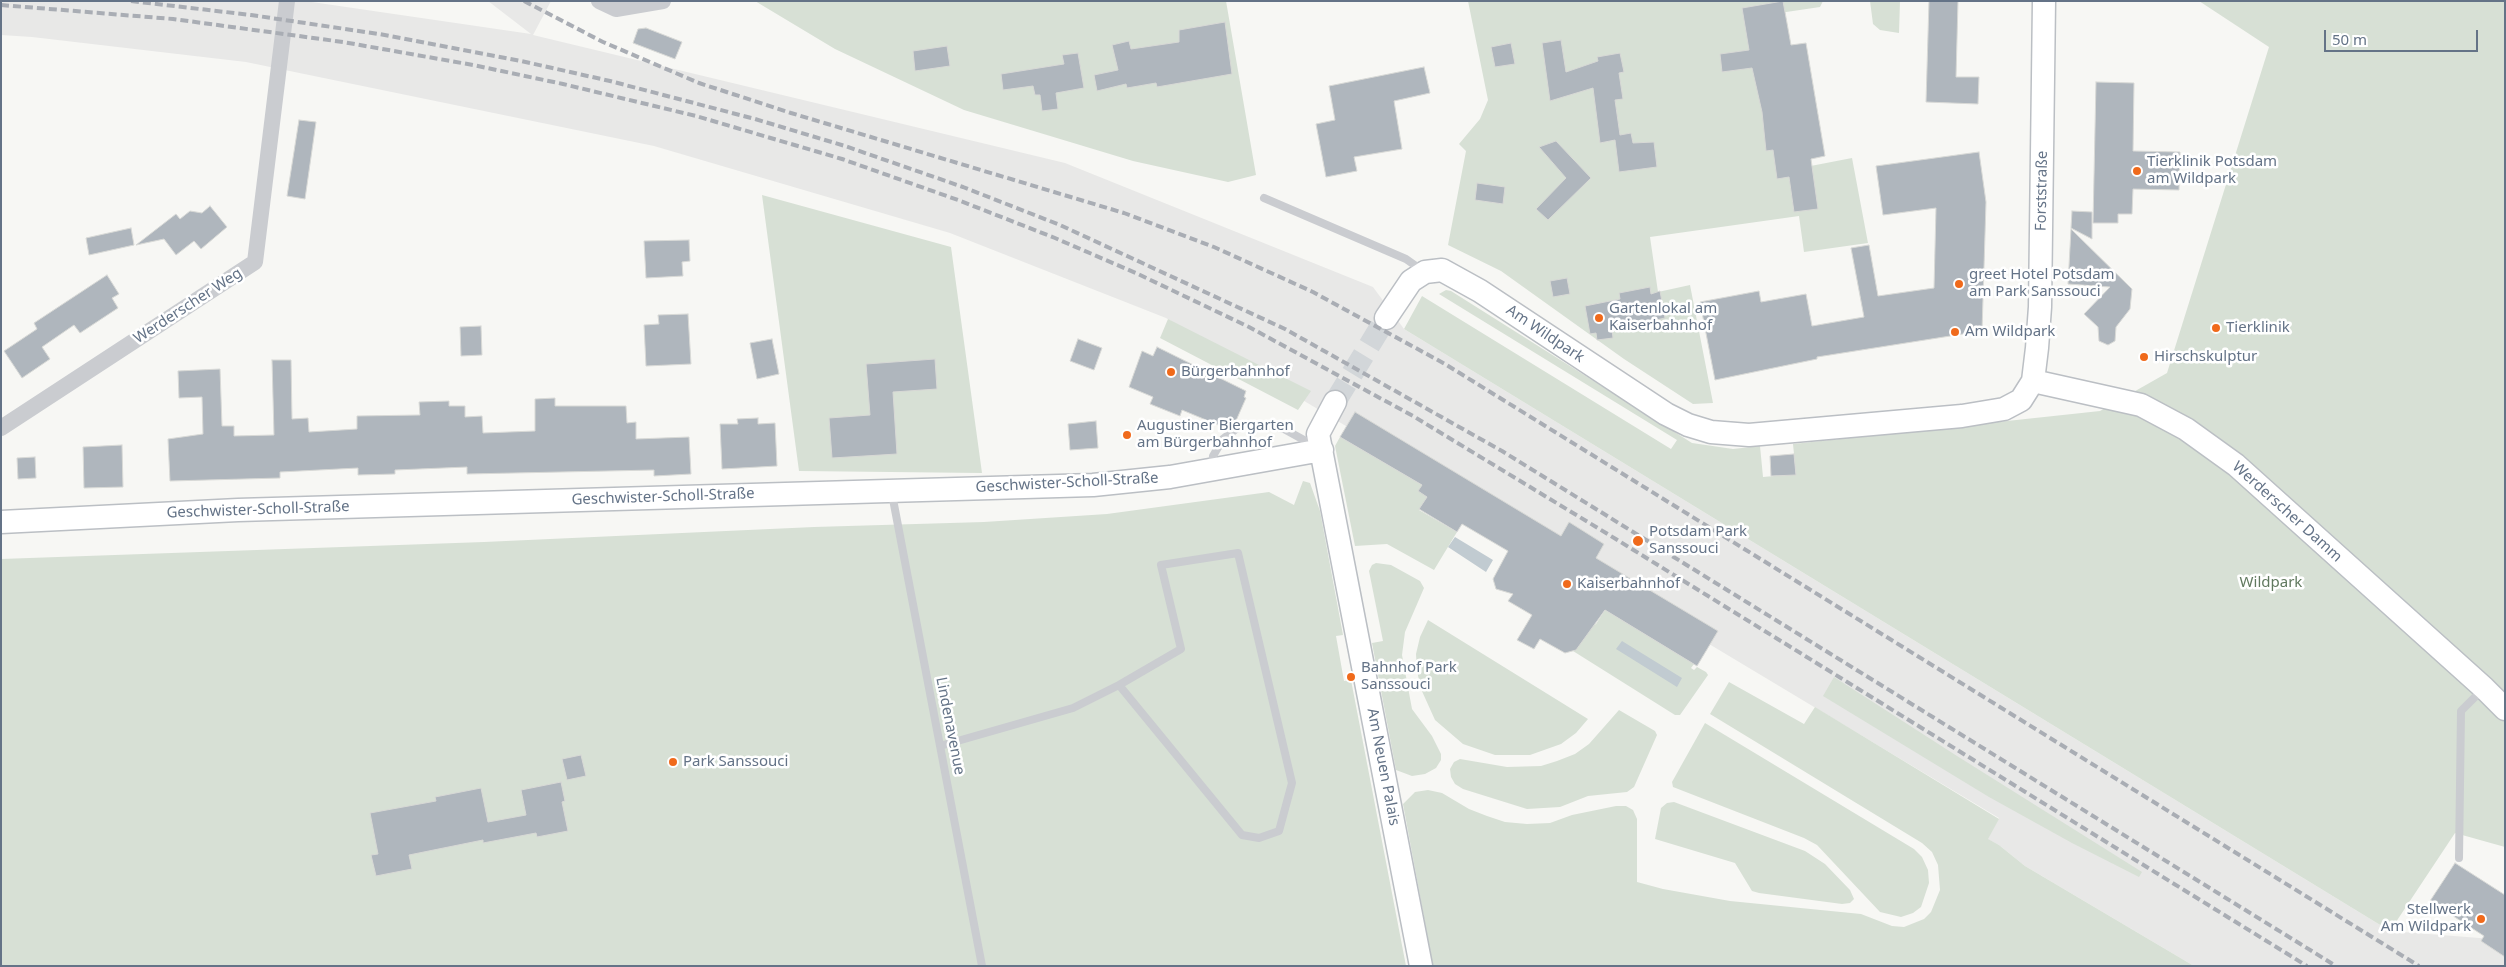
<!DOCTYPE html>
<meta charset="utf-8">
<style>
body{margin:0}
#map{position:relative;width:2506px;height:967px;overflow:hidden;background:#f7f7f4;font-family:"Noto Sans",sans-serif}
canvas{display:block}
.frame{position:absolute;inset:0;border:2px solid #647387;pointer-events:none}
.scale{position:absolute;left:2324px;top:30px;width:154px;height:22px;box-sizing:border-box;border:2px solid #647387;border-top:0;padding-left:6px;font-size:15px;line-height:18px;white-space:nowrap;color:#647387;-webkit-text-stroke:4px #fff;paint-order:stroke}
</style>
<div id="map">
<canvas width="2506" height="967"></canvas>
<div class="frame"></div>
<div class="scale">50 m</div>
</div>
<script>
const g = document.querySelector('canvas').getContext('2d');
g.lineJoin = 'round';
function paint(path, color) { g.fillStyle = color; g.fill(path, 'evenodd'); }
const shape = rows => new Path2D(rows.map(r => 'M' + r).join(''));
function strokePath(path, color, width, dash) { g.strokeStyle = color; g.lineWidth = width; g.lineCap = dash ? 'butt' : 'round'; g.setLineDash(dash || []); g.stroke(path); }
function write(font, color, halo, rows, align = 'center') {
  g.font = font + ' "Noto Sans",sans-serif'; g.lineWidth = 5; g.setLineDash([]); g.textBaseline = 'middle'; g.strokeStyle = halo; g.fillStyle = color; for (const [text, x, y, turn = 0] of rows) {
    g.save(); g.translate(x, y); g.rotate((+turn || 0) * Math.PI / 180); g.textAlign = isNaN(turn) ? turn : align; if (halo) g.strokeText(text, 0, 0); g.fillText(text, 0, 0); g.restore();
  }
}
paint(shape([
 [1,1,305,1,531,34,488,1,551,1,533,35,1065,163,1373,287,1404,329,2390,931,2505,940,2505,966,2194,966,2025,866,1999,845,1987,839,1999,818,1166,318,950,233,654,146,246,62,32,37,1,35]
]), '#e8e8e7');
paint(shape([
 [755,1,1226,1,1256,175,1228,182,1133,161,964,110,835,49],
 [1468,1,1823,1,1820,7,1766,15,1790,170,1852,158,1868,243,1804,252,1799,216,1650,237,1658,292,1690,285,1713,403,1693,404,1624,359,1501,271,1448,245,1466,151,1459,144,1480,119,1488,100],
 [1870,1,1900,1,1899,33,1880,30,1873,24],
 [2199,1,2505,1,2505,847,2455,833,2390,931,1404,329,1422,296,1671,449,1677,440,1439,294,1446,290,1451,291,1692,443,1733,449,1760,446,1763,477,1796,474,1793,444,2100,411,2167,373,2269,47],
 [762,195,951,247,982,473,799,471],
 [1168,319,1249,360,1311,391,1298,410,1160,338],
 [1340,437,1422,485,1419,491,1427,497,1419,510,1457,532,1434,570,1387,544,1355,546,1335,446],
 [1303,481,1310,483,1320,511,1343,635,1336,636,1344,681,1351,680,1406,966,1,966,1,559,484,542,814,527,984,522,1107,514,1269,492,1294,505],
 [1376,563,1391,565,1420,581,1424,588,1405,632,1402,655,1412,709,1432,736,1441,754,1441,760,1436,768,1425,774,1412,776,1396,770,1372,643,1383,641,1369,571,1372,565],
 [1605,610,1694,664,1691,668,1694,670,1697,667,1706,672,1708,675,1680,715,1675,715,1573,651,1592,626,1596,624],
 [1428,620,1588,719,1576,733,1561,744,1530,755,1495,755,1463,744,1435,720,1421,689,1417,671,1416,654,1420,637],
 [1834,677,1957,756,2142,872,2139,877,2072,843,1989,797,1823,696],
 [1729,682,1804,724,1815,707,1999,819,1988,839,1999,845,2025,866,2194,966,1433,966,1403,804,1415,792,1428,790,1442,793,1469,809,1487,816,1505,822,1527,824,1550,823,1572,815,1616,806,1626,806,1633,810,1637,819,1637,882,1663,889,1730,901,1861,914,1892,926,1904,927,1924,919,1931,912,1940,890,1938,865,1932,852,1922,843,1710,714],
 [1619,710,1655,731,1657,735,1634,787,1627,792,1588,796,1560,807,1527,809,1463,789,1455,784,1451,777,1450,769,1454,762,1460,759,1507,767,1541,766,1557,761,1575,754,1589,744],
 [1705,723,1914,849,1922,857,1928,870,1929,883,1921,907,1913,913,1901,917,1880,912,1817,845,1804,838,1673,787,1672,782],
 [1674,802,1805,851,1825,864,1850,890,1854,899,1850,903,1842,904,1759,893,1752,891,1735,863,1655,839,1661,808,1667,803]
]), '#d7e0d5');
paint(shape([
 [1455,537,1493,560,1486,572,1448,547],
 [1622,641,1682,678,1677,687,1616,649]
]), '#c1cbd1');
const building = shape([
 [1783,1,1791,45,1806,43,1825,156,1811,159,1818,209,1794,212,1789,177,1777,179,1773,150,1766,151,1762,112,1752,68,1722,72,1720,54,1749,50,1742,8,1783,1],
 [1929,1,1958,1,1956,77,1979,77,1978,104,1926,102,1929,1],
 [1225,22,1232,74,1157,87,1156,83,1127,88,1126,84,1097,91,1094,75,1118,70,1112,45,1129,41,1131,49,1179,42,1179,30,1225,22],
 [646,28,682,42,675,59,633,43,638,29,646,28],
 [1561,40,1566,72,1598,61,1597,57,1620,53,1624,72,1619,73,1623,99,1615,100,1620,135,1631,133,1633,143,1654,142,1657,167,1619,172,1615,140,1600,143,1593,88,1550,101,1542,43,1561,40],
 [1511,43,1515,64,1495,67,1491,47,1511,43],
 [947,46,950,66,915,71,913,51,947,46],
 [1078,53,1084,88,1056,93,1058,109,1042,111,1040,95,1035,95,1033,86,1003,90,1001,74,1064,64,1062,55,1078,53],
 [1424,67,1430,93,1394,101,1402,149,1354,157,1357,171,1326,177,1316,124,1335,120,1329,86,1424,67],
 [2096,82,2134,83,2133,151,2180,152,2179,190,2133,189,2132,214,2118,214,2118,223,2093,223,2096,82],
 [299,120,316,122,305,199,287,196,299,120],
 [1556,141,1591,178,1548,220,1536,209,1566,178,1539,147,1556,141],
 [1979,152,1986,202,1982,331,1817,357,1817,359,1715,380,1700,302,1759,291,1761,302,1806,294,1812,326,1864,317,1851,248,1869,245,1878,296,1934,288,1936,208,1883,215,1876,166,1979,152],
 [1477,183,1505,187,1503,204,1475,200,1477,183],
 [210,206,227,227,201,249,194,241,176,255,164,239,136,245,176,214,180,219,190,211,202,213,210,206],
 [2072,211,2092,212,2092,239,2071,228,2072,211],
 [131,228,134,245,89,255,86,238,131,228],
 [2071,229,2132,289,2130,309,2116,327,2115,341,2108,345,2099,341,2098,327,2084,314,2110,287,2068,284,2071,229],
 [689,240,690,261,682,262,683,276,646,278,644,241,689,240],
 [107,275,119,294,112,298,118,308,80,333,74,325,42,347,50,359,22,378,4,351,37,329,34,323,107,275],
 [1567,278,1570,294,1553,297,1550,281,1567,278],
 [1650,287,1651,294,1660,291,1665,318,1612,330,1613,338,1597,340,1596,333,1590,334,1585,306,1620,299,1619,293,1650,287],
 [688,314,691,364,646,366,644,325,659,324,658,315,688,314],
 [481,326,482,355,461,356,460,327,481,326],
 [772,339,779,374,757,379,750,343,772,339],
 [1078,339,1102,348,1094,370,1070,361,1078,339],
 [1157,347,1246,391,1244,397,1246,398,1235,423,1223,427,1182,410,1180,416,1150,404,1153,397,1129,387,1142,351,1153,356,1157,347],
 [935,359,937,389,893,392,897,454,832,458,829,418,870,415,866,364,935,359],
 [272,360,291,360,292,419,308,418,309,432,357,429,357,416,420,415,419,402,449,401,449,406,465,406,465,417,482,416,483,433,535,431,535,399,555,398,555,406,626,406,627,423,636,422,636,439,689,437,691,474,654,476,654,470,467,474,467,467,395,470,395,474,358,475,358,468,280,472,280,478,170,481,168,439,203,434,202,397,179,398,178,371,220,369,222,426,234,426,234,436,274,435,272,360],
 [1355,412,1561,536,1569,522,1604,544,1596,558,1718,631,1697,666,1605,610,1576,650,1565,653,1540,639,1534,649,1517,640,1532,615,1508,601,1513,594,1496,589,1493,579,1508,551,1462,524,1457,532,1419,509,1427,497,1418,491,1422,485,1340,437,1355,412],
 [758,418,758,424,775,423,777,466,722,469,720,424,738,424,737,419,758,418],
 [1096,421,1098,448,1070,450,1068,424,1096,421],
 [122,445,123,487,84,488,83,447,122,445],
 [1794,454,1796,475,1771,476,1770,456,1794,454],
 [35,457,36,478,18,479,17,458,35,457],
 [581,755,586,776,567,780,562,759,581,755],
 [561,782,565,801,562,802,568,831,537,837,536,833,483,843,483,840,409,855,412,869,376,876,371,855,378,854,370,813,436,801,435,797,481,788,488,822,526,815,521,790,561,782],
 [2455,863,2505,895,2505,957,2481,941,2484,936,2430,901,2455,863]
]);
paint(building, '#afb6bd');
strokePath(building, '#d8d9d6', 1);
strokePath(shape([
 [1335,402,1386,318]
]), '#d2d6d9', 22, [22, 11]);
const secondary = shape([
 [1386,318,1411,281,1425,272,1442,270,1480,291,1666,414,1688,425,1711,432,1749,435,1962,416,2004,409,2021,400,2033,381,2037,348,2040,307,2044,1],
 [2033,381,2141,405,2186,429,2236,465,2484,688,2505,709],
 [1335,402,1318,434,1421,966],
 [1,522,238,510,1093,485,1170,477,1322,450]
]);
strokePath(secondary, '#bbbfc4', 25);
strokePath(shape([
 [1264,198,1406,259,1423,271],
 [1212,468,1213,456,1223,439,1236,429,1248,425,1267,425,1284,429,1313,445],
 [892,494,982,966],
 [940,746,1073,708,1119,685,1181,649,1161,565,1238,553,1292,783,1279,831,1259,838,1242,835,1119,685],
 [2459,858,2461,711,2483,689]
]), '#caccd0', 8);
strokePath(shape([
 [599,1,616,9,663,1],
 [1,428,255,262,287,1]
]), '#caccd0', 16);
strokePath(secondary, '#fff', 22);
strokePath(shape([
 [131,1,251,15,379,34,521,61,610,81,755,119,845,146,963,187,1060,225,1285,329,1502,451,2336,966],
 [524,1,603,42,699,83,791,113,1124,213,1214,247,1313,292,1445,364,2419,966],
 [1,5,173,19,343,42,473,65,563,84,696,116,842,159,958,200,1055,238,1138,274,1249,327,1413,416,1606,533,2307,966]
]), '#a9adb4', 4, [8, 4]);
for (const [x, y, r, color] of [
 [2137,171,5,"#f06a1b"],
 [1959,284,5,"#f06a1b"],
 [1599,318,5,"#f06a1b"],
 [2216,328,5,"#f06a1b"],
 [1955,332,5,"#f06a1b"],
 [2144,357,5,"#f06a1b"],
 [1171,372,5,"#f06a1b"],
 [1127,435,5,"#f06a1b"],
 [1638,541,6,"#f06a1b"],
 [1567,584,5,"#f06a1b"],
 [1351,677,5,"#f06a1b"],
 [673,762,5,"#f06a1b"],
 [2481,919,5,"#f06a1b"]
]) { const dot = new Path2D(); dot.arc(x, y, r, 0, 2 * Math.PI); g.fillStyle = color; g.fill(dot); strokePath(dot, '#fff', 2); }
write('15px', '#647387', '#fff', [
 ["Tierklinik Potsdam",2147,162],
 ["am Wildpark",2147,179],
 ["greet Hotel Potsdam",1969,275],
 ["am Park Sanssouci",1969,292],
 ["Gartenlokal am",1609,309],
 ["Kaiserbahnhof",1609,326],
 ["Tierklinik",2226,328],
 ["Am Wildpark",1965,332],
 ["Hirschskulptur",2154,357],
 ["Bürgerbahnhof",1181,372],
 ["Augustiner Biergarten",1137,426],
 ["am Bürgerbahnhof",1137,443],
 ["Potsdam Park",1649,532],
 ["Sanssouci",1649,549],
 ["Kaiserbahnhof",1577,584],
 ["Bahnhof Park",1361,668],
 ["Sanssouci",1361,685],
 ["Park Sanssouci",683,762],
 ["Stellwerk",2471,910,"right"],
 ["Am Wildpark",2471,927,"right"]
], 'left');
write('15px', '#647387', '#fff', [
 ["Forststraße",2042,191,-89],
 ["Werderscher Weg",188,306,-33],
 ["Am Wildpark",1545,334,34],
 ["Geschwister-Scholl-Straße",1067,483,-3],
 ["Geschwister-Scholl-Straße",663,497,-2],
 ["Geschwister-Scholl-Straße",258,510,-2],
 ["Werderscher Damm",2287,512,42],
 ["Lindenavenue",950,726,79],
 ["Am Neuen Palais",1383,767,79]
]);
write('15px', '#61795f', '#fff', [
 ["Wildpark",2271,583]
]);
</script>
